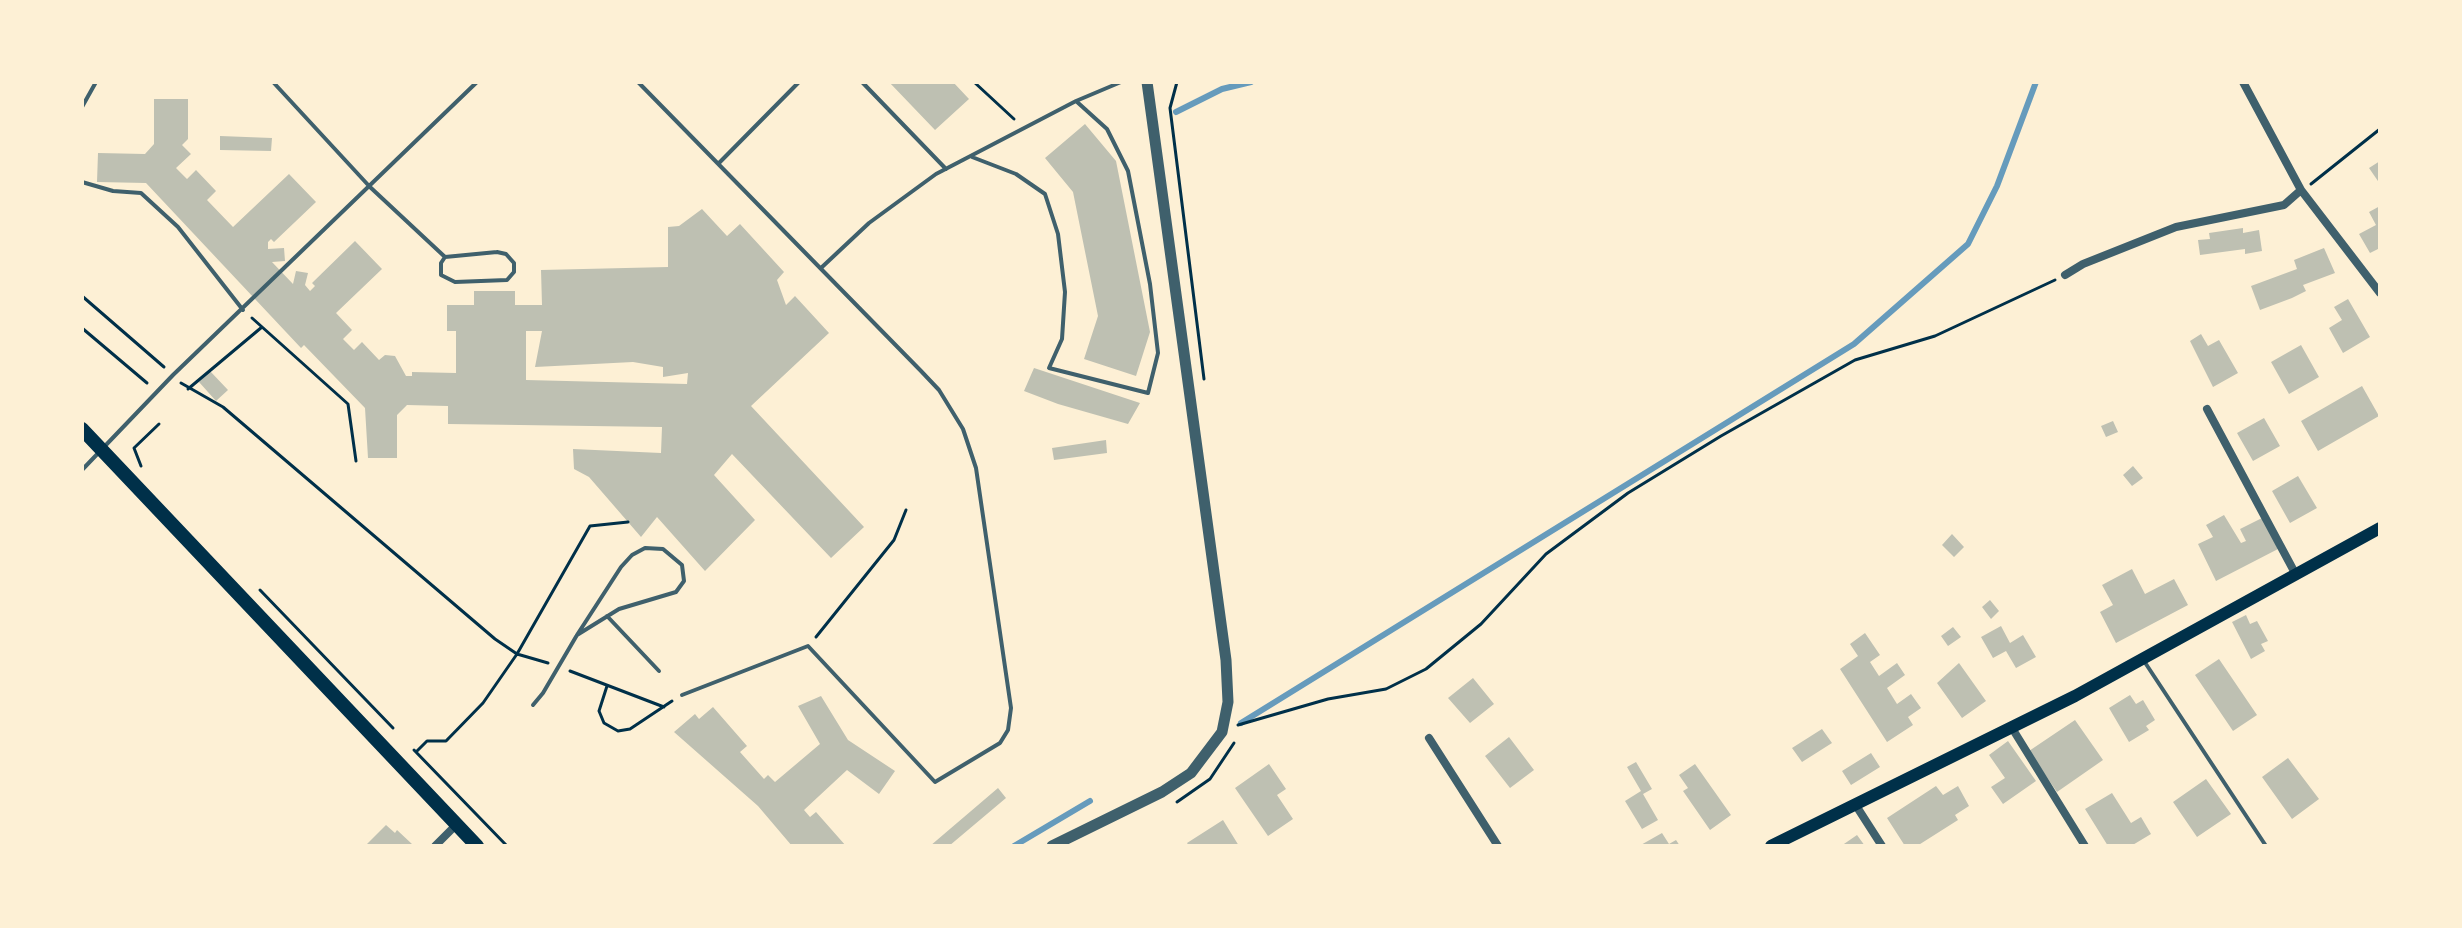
<!DOCTYPE html>
<style>
body{margin:0}
#map{position:relative;width:2462px;height:928px;overflow:hidden;background:#fdf0d5;font-family:"Space Grotesk",sans-serif}
canvas{display:block}
.frame{position:absolute;inset:0;border:84px solid #fdf0d5;pointer-events:none}
</style>
<div id="map">
<canvas width="2462" height="928"></canvas>
<div class="frame"></div>
</div>
<script>
const g = document.querySelector('canvas').getContext('2d');
g.lineJoin = 'round';
const shape = rows => new Path2D(rows.map(r => 'M' + r).join(''));
function strokePath(path, color, width, dash) { g.strokeStyle = color; g.lineWidth = width; g.lineCap = dash ? 'butt' : 'round'; g.setLineDash(dash || []); g.stroke(path); }
function paint(path, color) { g.fillStyle = color; g.fill(path, 'evenodd'); }
strokePath(shape([
 [1176,112,1222,89,1251,82],
 [1241,723,1854,344,1968,244,1997,186,2036,82],
 [1014,846,1090,801]
]), '#669bbc', 6);
paint(shape([
 [889,82,953,82,969,99,935,130],
 [154,99,188,99,188,139,182,145,191,154,176,168,187,179,196,170,216,191,207,200,233,227,289,174,316,202,274,242,271,239,268,242,268,249,284,248,285,261,272,262,293,284,296,271,308,273,305,285,310,291,315,286,312,283,355,241,382,269,336,313,352,330,343,339,354,350,362,342,379,360,385,355,395,356,406,376,412,376,412,372,456,373,456,331,447,331,447,305,474,305,474,291,515,291,515,305,542,305,541,270,668,267,668,227,679,226,702,209,727,236,740,224,784,272,777,280,786,305,795,296,829,333,751,406,864,527,831,558,732,454,714,475,755,520,705,571,657,517,641,537,589,477,574,469,573,449,661,453,662,427,448,424,448,406,407,405,397,415,397,458,368,458,365,408,304,345,301,348,146,183,97,182,98,153,145,154,154,144],
 [526,331,542,331,535,367,633,362,663,367,663,377,688,373,687,384,526,380],
 [1085,124,1116,161,1150,332,1136,376,1084,359,1098,316,1073,192,1045,158],
 [220,136,272,138,271,151,220,150],
 [2380,161,2380,184,2369,168],
 [2380,206,2380,248,2370,253,2359,234,2376,225,2369,212],
 [2243,228,2243,233,2259,230,2262,251,2245,254,2245,249,2200,255,2198,240,2210,239,2209,233],
 [2324,248,2335,273,2303,285,2306,291,2292,298,2260,310,2251,286,2297,269,2294,260],
 [2348,299,2370,337,2343,353,2329,328,2342,320,2334,307],
 [2201,334,2208,346,2219,340,2238,373,2213,387,2190,341],
 [2301,345,2319,377,2289,394,2271,362],
 [1034,368,1140,403,1128,424,1058,404,1024,391],
 [210,371,228,390,216,401,199,382],
 [2362,386,2379,416,2318,451,2301,421],
 [2264,418,2280,446,2253,461,2237,433],
 [2113,421,2118,432,2106,437,2101,426],
 [1106,440,1107,453,1054,460,1052,448],
 [2133,466,2143,478,2132,486,2123,475],
 [2298,476,2317,508,2290,523,2272,491],
 [2224,515,2241,543,2246,541,2240,529,2262,518,2278,549,2216,581,2198,544,2213,537,2206,525],
 [1952,534,1964,547,1954,557,1942,545],
 [2132,569,2145,594,2174,579,2188,605,2116,643,2100,612,2113,605,2102,585],
 [1990,600,1999,611,1991,619,1982,607],
 [2246,615,2250,624,2257,621,2268,641,2261,644,2265,651,2251,659,2232,622],
 [2001,626,2010,643,2023,635,2036,657,2016,668,2006,651,1993,658,1981,637],
 [1953,627,1961,637,1948,646,1941,636],
 [1865,633,1880,655,1870,662,1879,676,1897,663,1905,675,1887,688,1897,704,1911,694,1921,708,1908,717,1913,725,1887,742,1840,669,1858,656,1850,644],
 [2219,659,2257,715,2233,731,2195,675],
 [1959,663,1986,701,1962,718,1937,683],
 [1473,678,1494,704,1470,723,1448,698],
 [2130,695,2136,704,2143,700,2155,720,2146,726,2149,730,2129,742,2109,708],
 [821,696,848,740,895,771,879,794,847,770,804,810,810,817,816,812,846,846,792,846,758,806,674,732,695,714,699,719,713,707,747,746,740,752,764,779,768,775,775,782,820,744,798,706],
 [2075,720,2103,760,2057,792,2029,751],
 [1822,729,1832,743,1802,762,1792,748],
 [1509,737,1534,770,1510,788,1485,756],
 [2008,741,2036,781,2003,804,1991,787,2005,778,1989,755],
 [1871,753,1880,767,1851,785,1842,771],
 [2288,758,2319,799,2292,819,2262,777],
 [1636,762,1652,789,1643,794,1658,820,1642,829,1625,801,1641,791,1627,767],
 [1269,764,1286,789,1277,795,1293,819,1268,836,1235,788],
 [1695,764,1731,815,1710,830,1683,791,1688,788,1679,775],
 [2206,779,2231,814,2197,837,2173,802],
 [1936,786,1943,795,1958,786,1969,806,1955,815,1958,820,1917,846,1905,846,1887,818],
 [998,788,1006,798,949,846,930,846],
 [2112,793,2131,823,2141,817,2151,834,2131,846,2108,846,2085,809],
 [1223,820,1239,846,1189,846,1187,843],
 [386,825,395,833,397,830,412,844,365,846],
 [1662,833,1669,844,1676,840,1680,846,1639,846],
 [1857,835,1865,846,1841,846]
]), '#bec0b2');
strokePath(shape([
 [974,82,1014,119],
 [1177,82,1170,108,1204,379],
 [2311,184,2380,129],
 [82,296,164,367],
 [252,318,348,404,356,461],
 [82,328,147,383],
 [181,383,223,407,495,639,517,654,548,663],
 [188,389,262,327],
 [141,466,134,448,159,424],
 [260,590,393,728],
 [816,637,894,540,906,510],
 [570,671,664,707],
 [607,686,599,711,604,723,618,731,630,729,672,701],
 [1238,725,1328,699,1386,689,1426,669,1481,624,1546,554,1628,493,1721,436,1855,360,1935,336,2055,280],
 [414,750,507,846],
 [416,752,427,741,446,741,483,703,517,654,590,526,628,522],
 [1177,802,1210,779,1234,743]
]), '#003049', 3);
strokePath(shape([
 [273,82,370,187,445,257],
 [638,82,921,371,939,390,963,429,976,468,1011,708,1008,730,1000,743,935,782,808,646,682,695],
 [862,82,946,169],
 [82,107,96,82],
 [972,157,1016,174,1045,194,1058,234,1065,292,1062,339,1049,368,1148,393,1158,353,1150,284,1128,171,1107,129,1076,101],
 [719,163,799,82],
 [82,182,113,191,141,193,178,227,243,310],
 [497,252,506,254,514,263,514,272,507,280,455,282,441,275,441,263,445,257,497,252],
 [821,268,869,223,936,174,1076,101,1121,82],
 [82,470,173,375,477,82],
 [607,616,659,671],
 [2144,661,2266,846],
 [533,705,543,693,577,635,621,567,632,555,645,548,663,549,682,565,684,581,676,592,619,609,577,635]
]), '#3f606c', 4);
strokePath(shape([
 [2243,82,2301,190,2380,293],
 [2065,275,2083,264,2176,227,2284,205,2301,190],
 [2207,409,2295,573],
 [2012,728,2085,846],
 [1429,738,1498,846],
 [1855,804,1882,846],
 [435,846,457,824]
]), '#3f606c', 8);
strokePath(shape([
 [1052,846,1162,792,1191,773,1222,732,1228,702,1226,660,1147,82]
]), '#3f606c', 11);
strokePath(shape([
 [1771,846,2075,696,2380,528]
]), '#003049', 12);
strokePath(shape([
 [82,429,477,846]
]), '#003049', 14);
</script>
